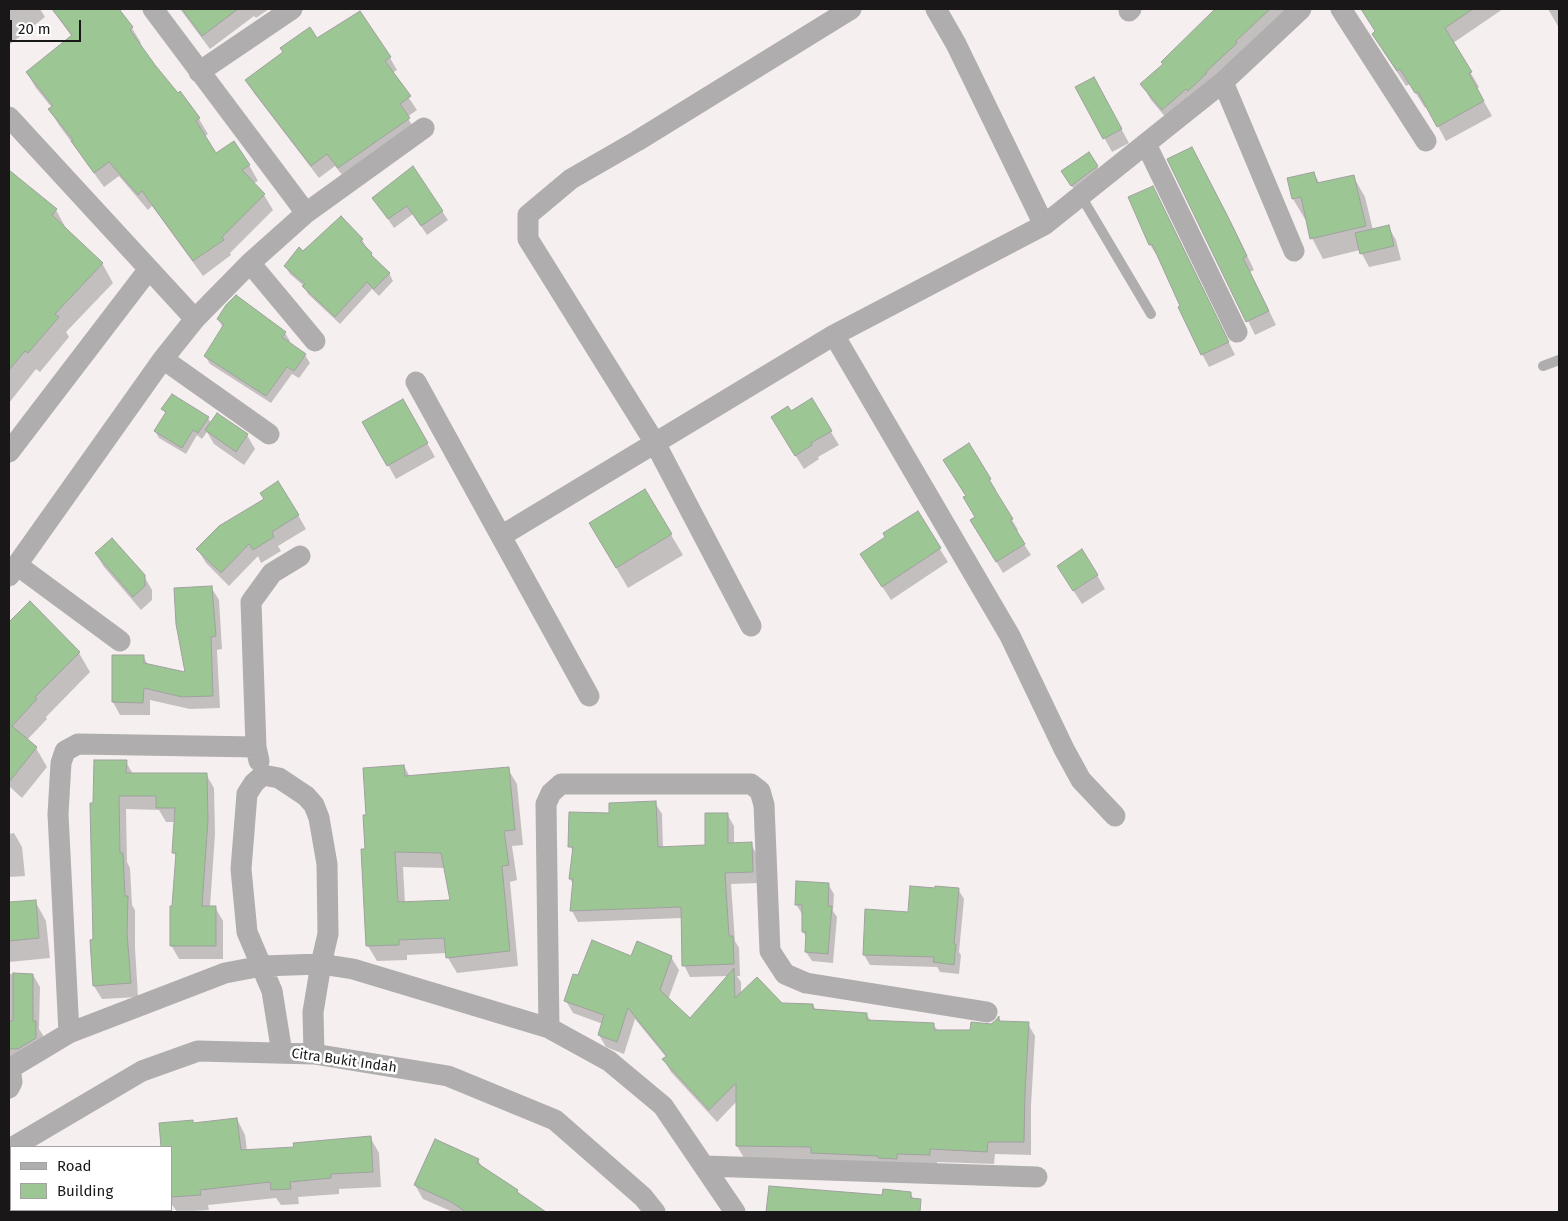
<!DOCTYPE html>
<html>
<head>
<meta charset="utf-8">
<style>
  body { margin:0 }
  #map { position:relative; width:1568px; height:1221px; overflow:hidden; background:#f6efef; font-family:"Fira Sans",sans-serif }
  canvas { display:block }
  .frame { position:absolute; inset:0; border:10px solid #191717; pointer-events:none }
  .legend { position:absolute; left:10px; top:1146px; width:162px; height:65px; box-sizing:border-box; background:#fff; border:1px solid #a3a2a2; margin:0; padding:6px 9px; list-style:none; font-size:15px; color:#191717 }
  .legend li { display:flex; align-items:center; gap:10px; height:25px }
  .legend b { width:25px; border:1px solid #a3a2a2 }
  .scale { position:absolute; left:10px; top:20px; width:71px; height:22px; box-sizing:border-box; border:2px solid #191717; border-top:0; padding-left:6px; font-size:15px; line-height:18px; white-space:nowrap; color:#191717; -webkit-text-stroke:4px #fff; paint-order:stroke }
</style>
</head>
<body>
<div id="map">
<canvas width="1568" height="1221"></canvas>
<div class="frame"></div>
<ul class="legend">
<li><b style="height:6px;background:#afadad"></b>Road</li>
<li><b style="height:14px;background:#9cc694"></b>Building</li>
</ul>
<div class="scale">20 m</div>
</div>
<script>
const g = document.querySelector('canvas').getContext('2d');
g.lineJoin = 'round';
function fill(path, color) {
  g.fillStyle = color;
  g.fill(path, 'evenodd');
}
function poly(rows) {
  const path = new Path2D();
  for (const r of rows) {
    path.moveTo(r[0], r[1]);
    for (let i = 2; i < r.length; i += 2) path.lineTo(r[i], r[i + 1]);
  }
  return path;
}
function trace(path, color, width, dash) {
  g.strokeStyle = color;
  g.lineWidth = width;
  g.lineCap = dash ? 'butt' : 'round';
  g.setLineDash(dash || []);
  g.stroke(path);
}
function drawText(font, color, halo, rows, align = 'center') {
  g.font = font + ' "Fira Sans",sans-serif';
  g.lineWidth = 5;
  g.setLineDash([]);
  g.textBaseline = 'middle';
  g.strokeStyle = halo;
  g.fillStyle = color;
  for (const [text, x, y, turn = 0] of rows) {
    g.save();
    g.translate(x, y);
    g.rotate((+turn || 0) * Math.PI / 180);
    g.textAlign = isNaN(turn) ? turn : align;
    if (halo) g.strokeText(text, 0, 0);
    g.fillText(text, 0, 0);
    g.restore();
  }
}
const shadow = poly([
  [9,9,40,9,45,17,9,45],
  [52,9,122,9,120,12,132,28,141,43,139,45,178,95,180,93,199,119,208,134,204,137,216,154,249,165,258,181,254,183,264,195,273,210,230,253,231,255,203,276,152,206,148,210,119,176,104,187,59,125,50,110,52,108,36,88,27,73,72,37],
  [180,9,269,9,256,18,254,16,210,49],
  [1215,9,1295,9,1173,126,1151,100,1142,84,1164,65],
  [1362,9,1503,9,1453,43,1479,87,1477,89,1492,116,1446,141,1427,106,1425,108,1410,84,1406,86,1382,49,1373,34,1376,32],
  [1548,9,1559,9,1559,28],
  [317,40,390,58,397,70,392,73,417,110,407,117,416,131,346,180,335,166,319,178,254,93,247,81],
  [1077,88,1101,92,1129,143,1112,152],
  [1169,160,1199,162,1234,228,1254,270,1250,272,1276,325,1255,335],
  [1097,166,1101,173,1076,192,1066,178],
  [9,172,56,210,67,230,102,263,113,283,66,332,69,337,40,372,36,369,9,403],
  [1314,173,1320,184,1353,176,1365,197,1373,230,1388,226,1396,240,1401,260,1369,267,1360,250,1323,259,1312,238,1307,219,1305,219,1293,199],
  [374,198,442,211,448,220,427,235,413,214,394,228],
  [1130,198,1160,201,1235,355,1209,367,1202,354,1159,257,1158,257,1150,245],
  [362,239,366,247,365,248,389,273,393,281,379,296,372,289,340,324,308,294,304,286,290,274,285,266,303,253],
  [236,296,285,333,290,341,288,343,305,355,310,363,299,378,292,374,271,403,210,364,205,356,223,328,218,319],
  [172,396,208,418,211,423,247,435,255,449,244,465,214,444,207,432,202,439,197,435,186,454,159,438,155,431,166,414,163,409],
  [403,401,435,457,396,479,364,423],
  [790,412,831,432,839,445,818,457,819,459,804,469,780,431],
  [969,445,996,490,995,491,1018,530,1016,532,1031,555,1003,573,972,520,976,518,967,496],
  [645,491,683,555,628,588,602,544],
  [917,513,948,562,891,600,870,568,887,537],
  [298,515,306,529,278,546,281,551,261,563,258,556,229,586,206,563,198,550],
  [96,554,144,576,152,590,152,600,141,610,104,567],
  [1097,575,1105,589,1082,604,1066,579],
  [211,587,219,600,222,649,217,650,220,708,190,709,150,700,150,715,120,715,113,702,113,656,143,656,148,665,186,674],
  [30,603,79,653,90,672,46,717,47,719,27,740,36,748,47,767,22,798,9,786,9,624],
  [126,762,133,774,206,774,214,788,215,834,210,907,215,907,223,921,223,959,179,959,171,945,177,859,174,853,176,822,166,822,159,810,126,809,127,862,130,868,132,905,135,910,135,948,138,997,102,999,94,986,95,804],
  [404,766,410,777,508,769,517,784,523,845,512,846,517,880,510,882,518,966,457,973,448,958,447,953,407,955,407,960,377,961,368,946,368,816],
  [403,867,445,868,451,901,405,903],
  [655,803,662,814,663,848,706,847,727,814,734,826,734,844,751,844,757,855,759,883,731,884,735,941,739,948,740,976,737,976,741,982,741,994,781,1004,813,1005,816,1010,866,1014,871,1021,933,1024,938,1031,972,1031,991,1025,999,1018,1001,1022,1028,1024,1035,1036,1031,1106,1031,1155,995,1154,994,1164,937,1162,937,1167,819,1165,816,1159,744,1158,737,1146,737,1101,717,1122,671,1072,664,1060,666,1057,635,1019,624,1054,606,1047,599,1035,603,1024,573,1013,566,1001,579,977,671,957,679,970,668,1000,690,1020,729,976,690,977,684,965,682,918,578,922,572,911,574,885,570,879,574,853,570,846,610,815],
  [14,833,22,847,25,876,9,877,9,834],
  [828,884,834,894,833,911,837,917,833,963,812,961,806,952,807,938,803,932,803,914,802,914,796,904],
  [936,889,958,889,964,899,959,952,961,955,959,974,940,972,937,967,870,965,864,955],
  [35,901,46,921,50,958,9,962,9,903],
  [9,974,33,975,40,987,39,1029,43,1035,42,1051,9,1060],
  [237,1119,245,1135,247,1151,295,1148,370,1137,379,1153,381,1187,339,1189,339,1194,298,1197,299,1204,281,1205,276,1198,208,1205,209,1210,177,1212,171,1203,171,1147,163,1147,160,1125,194,1124],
  [478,1160,483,1168,517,1191,519,1194,544,1212,453,1212,423,1199,415,1185],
  [770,1187,884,1196,910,1193,918,1206,918,1212,768,1212],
  [11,1197,11,1210,52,1210,53,1212,9,1212,9,1198]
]);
const building = poly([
  [52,9,119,9,133,27,130,30,155,65,178,93,180,91,200,118,196,121,216,153,234,141,250,165,242,170,265,194,222,237,224,240,193,261,142,191,138,195,109,162,94,173,71,141,73,140,48,109,53,106,26,72,72,35,52,9],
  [182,9,238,9,202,36,182,9],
  [1215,9,1270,9,1236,41,1237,43,1206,72,1207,73,1188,91,1186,89,1162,110,1140,84,1163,64,1161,62,1215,9],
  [1361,9,1473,9,1445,28,1472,72,1469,73,1484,101,1437,127,1418,92,1415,93,1400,69,1397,71,1372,34,1375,31,1361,9],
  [360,11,391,57,385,61,411,96,400,104,410,118,338,168,327,154,311,166,245,80,283,52,280,48,310,27,317,38,360,11],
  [1094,77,1122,129,1103,139,1075,87,1094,77],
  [1192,147,1226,213,1247,256,1243,258,1269,311,1246,322,1167,159,1192,147],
  [1089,152,1098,166,1071,186,1061,171,1089,152],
  [413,166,443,211,421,226,407,206,388,219,372,198,413,166],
  [9,170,57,209,52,215,103,263,55,314,59,317,28,353,25,351,9,370,9,170],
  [1314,172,1317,183,1354,175,1366,226,1310,239,1301,197,1292,199,1287,178,1314,172],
  [1153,186,1229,342,1201,355,1178,307,1180,306,1152,244,1149,245,1128,197,1153,186],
  [341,216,363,239,360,241,372,253,371,255,390,273,374,289,367,282,335,317,302,286,305,284,284,266,299,247,303,251,341,216],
  [1389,225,1394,246,1360,254,1355,233,1389,225],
  [236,295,286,332,282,337,306,354,294,371,287,367,266,396,204,356,224,324,217,319,226,305,236,295],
  [172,394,209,417,198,433,193,430,182,448,154,431,166,412,161,409,172,394],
  [812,398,832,431,811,443,812,445,795,456,771,417,788,406,791,411,812,398],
  [403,399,428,443,387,466,362,422,403,399],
  [217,413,248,434,236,452,205,430,217,413],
  [969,443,991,479,989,480,1013,519,1010,520,1025,544,996,562,970,520,975,517,963,497,966,496,943,460,969,443],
  [278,481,299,515,272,532,274,537,253,550,249,544,221,573,196,549,219,526,264,499,260,493,278,481],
  [645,489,672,534,616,568,589,523,645,489],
  [918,511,941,548,882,587,860,554,885,537,883,533,918,511],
  [112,538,145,575,145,586,133,597,95,553,112,538],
  [1082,549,1098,575,1073,591,1057,566,1082,549],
  [212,586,216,636,211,637,213,696,182,697,144,688,143,703,112,702,112,655,144,655,144,663,185,672,176,624,174,588,212,586],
  [30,601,80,652,35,697,37,699,12,726,37,747,9,782,9,622,30,601],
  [94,760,127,760,126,773,207,773,208,820,202,906,216,906,216,946,170,946,170,906,172,906,176,853,172,853,175,808,156,808,156,796,119,796,120,853,123,853,125,896,128,896,127,933,131,983,93,986,90,940,93,939,90,803,93,803,94,760],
  [404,765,405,776,509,767,515,830,504,831,509,865,502,866,510,951,446,958,444,938,399,940,399,945,366,946,361,849,365,849,363,815,366,815,363,768,404,765],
  [395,852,441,853,450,900,398,902,395,852],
  [656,801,658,847,705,845,705,813,728,813,728,843,752,842,753,872,725,873,729,936,733,936,734,964,682,966,681,907,570,911,573,879,569,879,573,847,568,847,569,812,609,813,609,803,656,801],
  [796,881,829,883,828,906,832,906,828,954,805,952,806,932,802,932,802,905,795,905,796,881],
  [910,886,935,888,935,886,959,888,954,944,956,944,954,965,933,962,934,957,863,955,865,909,908,912,910,886],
  [36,900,39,938,9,941,9,902,36,900],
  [592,940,631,956,637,941,672,956,660,990,690,1018,734,968,735,998,757,977,782,1003,813,1004,813,1009,867,1013,867,1020,934,1023,934,1030,970,1030,971,1022,991,1024,996,1020,999,1016,999,1021,1029,1022,1025,1092,1024,1142,988,1142,987,1152,930,1149,930,1155,897,1154,897,1159,878,1158,878,1156,811,1153,811,1147,736,1146,736,1083,709,1110,662,1059,667,1056,628,1008,617,1042,598,1035,604,1015,564,1001,573,974,578,975,592,940],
  [13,973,33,974,33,1021,36,1021,36,1038,18,1049,9,1049,9,1021,13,1021,13,973],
  [237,1118,241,1150,294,1147,293,1143,371,1136,373,1172,331,1174,331,1178,290,1182,291,1189,271,1190,270,1182,200,1190,201,1195,171,1197,171,1147,161,1147,159,1123,193,1120,193,1123,237,1118],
  [435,1139,479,1159,477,1163,518,1190,517,1192,546,1212,466,1212,451,1202,414,1185,435,1139],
  [769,1186,882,1195,883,1189,911,1192,911,1198,921,1199,920,1212,766,1212,769,1186]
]);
const lane = poly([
  [1081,196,1151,314],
  [1543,366,1559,360]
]);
const street = poly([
  [153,9,306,213],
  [936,9,956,44,1044,225],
  [1341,9,1426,141],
  [1129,11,1131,9],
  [199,72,292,9],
  [1223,82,1294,251],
  [9,117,195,319],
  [1146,144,1237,332],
  [250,263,315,341],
  [834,335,1010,636,1064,749,1081,780,1115,816],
  [163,359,269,434],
  [416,382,589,696],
  [9,452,149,269],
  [501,536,834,335,1044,225,1223,82,1301,9],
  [17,565,120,641],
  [9,576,163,359,195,319,250,263,306,213,424,128],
  [751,626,655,443,528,239,528,215,571,179,637,141,851,9],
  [259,761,256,747,251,602,272,573,300,556],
  [549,1028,546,804,551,793,561,784,751,784,760,791,764,805,770,951,785,974,806,983,987,1012],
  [69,1033,58,814,61,763,65,751,78,744,256,747],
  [282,1053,272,991,247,932,241,869,247,794,254,783,263,775,279,778,306,796,314,805,319,818,327,864,328,934,321,964,313,1012,314,1054],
  [9,1069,69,1033,225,973,262,966,321,964,353,969,549,1028,609,1061,663,1106,735,1212],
  [9,1069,11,1075,12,1082,9,1088],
  [13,1147,142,1071,198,1051,314,1054,448,1076,555,1120,643,1197,655,1212],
  [705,1166,1037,1177]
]);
const streetNames = [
  ["Citra Bukit Indah",344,1061,8]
];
fill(shadow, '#0003');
fill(building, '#9cc694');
trace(building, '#9ea19d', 1);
trace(lane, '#afadad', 10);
trace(street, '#afadad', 21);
drawText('14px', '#191717', '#fff', streetNames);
</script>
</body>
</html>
